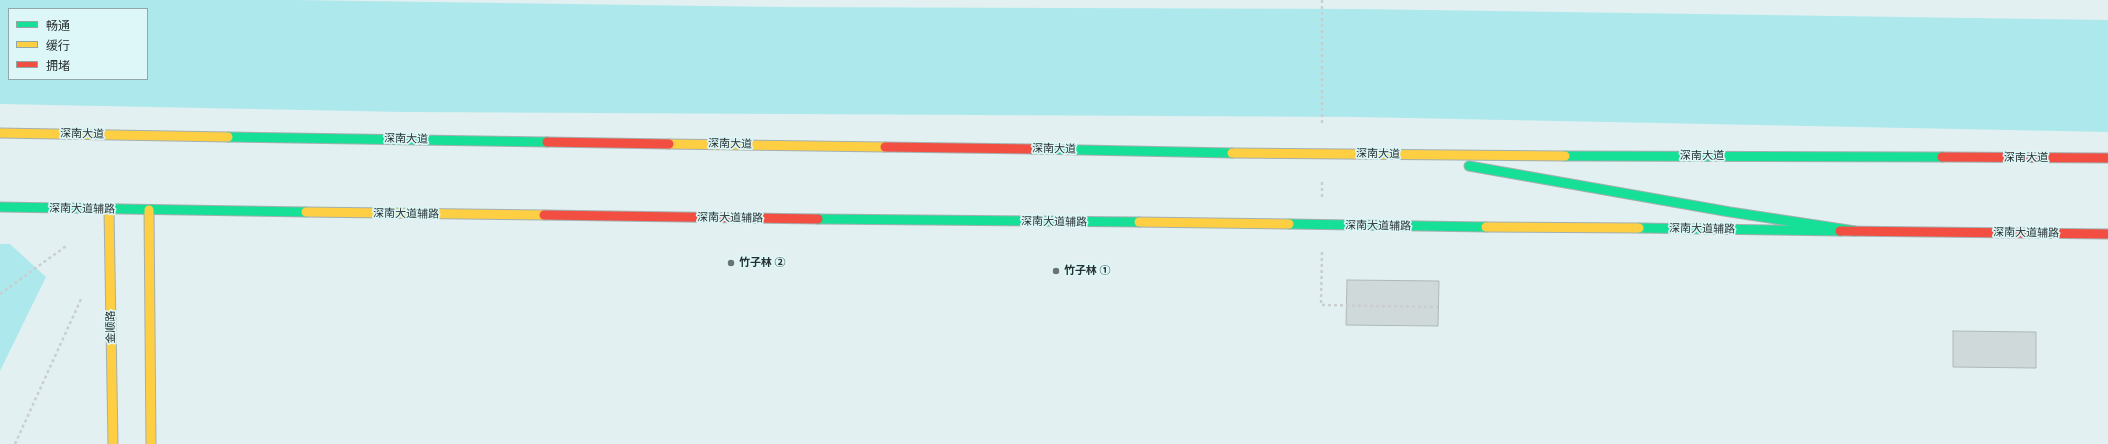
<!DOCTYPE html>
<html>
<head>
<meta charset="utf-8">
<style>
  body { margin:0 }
  #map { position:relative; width:2108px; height:444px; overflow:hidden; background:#e3f0f1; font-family:Cabin,"Noto Sans SC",sans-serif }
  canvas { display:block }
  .legend { position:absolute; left:8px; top:8px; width:140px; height:72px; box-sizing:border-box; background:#ddf6f7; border:1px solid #94a7a8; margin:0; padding:5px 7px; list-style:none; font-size:12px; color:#273031 }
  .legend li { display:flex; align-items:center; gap:8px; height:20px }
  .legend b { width:20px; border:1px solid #94a7a8 }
</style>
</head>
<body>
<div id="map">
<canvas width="2108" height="444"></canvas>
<ul class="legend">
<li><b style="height:5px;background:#16e098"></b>畅通</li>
<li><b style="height:5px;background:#ffcf43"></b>缓行</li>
<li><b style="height:5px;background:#f24e42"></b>拥堵</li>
</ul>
</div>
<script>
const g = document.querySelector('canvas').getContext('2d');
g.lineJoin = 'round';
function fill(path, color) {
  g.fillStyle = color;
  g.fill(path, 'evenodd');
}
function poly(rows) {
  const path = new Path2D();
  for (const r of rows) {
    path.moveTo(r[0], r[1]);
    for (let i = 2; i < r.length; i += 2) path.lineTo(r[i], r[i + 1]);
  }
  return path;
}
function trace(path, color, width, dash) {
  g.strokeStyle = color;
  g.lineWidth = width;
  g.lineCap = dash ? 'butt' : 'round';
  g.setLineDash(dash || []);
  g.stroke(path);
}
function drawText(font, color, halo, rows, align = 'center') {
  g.font = font + ' Cabin,"Noto Sans SC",sans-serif';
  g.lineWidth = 3.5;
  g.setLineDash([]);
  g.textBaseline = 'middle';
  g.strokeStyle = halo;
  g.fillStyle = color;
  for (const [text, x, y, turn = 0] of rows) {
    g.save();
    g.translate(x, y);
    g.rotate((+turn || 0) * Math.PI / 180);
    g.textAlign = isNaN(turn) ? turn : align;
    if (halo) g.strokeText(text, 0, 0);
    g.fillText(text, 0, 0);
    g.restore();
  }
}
const green = poly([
  [0,0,295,0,777,7,1358,9,2108,20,2108,132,1356,117,404,112,0,104],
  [9,9,147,9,147,79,9,79],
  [0,244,10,244,46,277,0,371]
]);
const building = poly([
  [1347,280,1439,281,1438,326,1346,325,1347,280],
  [1953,331,2036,332,2036,368,1953,367,1953,331]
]);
const path = poly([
  [1322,0,1322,125],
  [1322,197,1322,180],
  [1322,252,1321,305,1438,307],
  [0,294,66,246],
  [15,444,82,297]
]);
const fast = poly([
  [228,137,547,142],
  [1032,149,1232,153],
  [1565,156,1942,157],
  [1469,166,1730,212,1855,231],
  [0,207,306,212],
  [818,219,1139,222],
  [1289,224,1486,227],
  [1639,228,1840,231]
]);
const slow = poly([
  [0,133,228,137],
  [669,144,885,147],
  [1232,153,1565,156],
  [109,210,113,444],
  [149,210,151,444],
  [306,212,544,215],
  [1139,222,1289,224],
  [1486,227,1639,228]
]);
const jam = poly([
  [547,142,669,144],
  [885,147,1032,149],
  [1942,157,2108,158],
  [544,215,818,219],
  [1840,231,2108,234]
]);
const markers = [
  [731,263,4,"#697374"],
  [1056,271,4,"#697374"]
];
const streetNames = [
  ["深南大道",82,134,1],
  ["深南大道",406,139,1],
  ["深南大道",730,144,1],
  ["深南大道",1054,149,1],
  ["深南大道",1378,154,1],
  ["深南大道",1702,156],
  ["深南大道",2026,158],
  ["深南大道辅路",82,209,1],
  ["深南大道辅路",406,214,1],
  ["深南大道辅路",730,218,1],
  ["深南大道辅路",1054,222,1],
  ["深南大道辅路",1378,226,1],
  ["深南大道辅路",1702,229,1],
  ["深南大道辅路",2026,233,1],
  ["金顺路",111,327,-91]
];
const poiNames = [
  ["竹子林 ②",739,263],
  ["竹子林 ①",1064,271]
];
fill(green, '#ade9ec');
fill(building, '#cfd9d9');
trace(building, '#aeb8b9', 1);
trace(fast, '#a4afaf', 11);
trace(slow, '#a4afaf', 11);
trace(jam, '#a4afaf', 11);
trace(path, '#cacece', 2.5, [3, 3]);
trace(fast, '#16e098', 9);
trace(slow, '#ffcf43', 9);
trace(jam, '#f24e42', 9);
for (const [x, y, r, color] of markers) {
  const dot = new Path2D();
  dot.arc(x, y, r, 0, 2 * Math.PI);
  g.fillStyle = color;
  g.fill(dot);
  trace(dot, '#ddf6f7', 1.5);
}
drawText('11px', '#273031', '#ddf6f7', streetNames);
drawText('bold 11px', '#273031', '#ddf6f7', poiNames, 'left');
</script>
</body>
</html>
